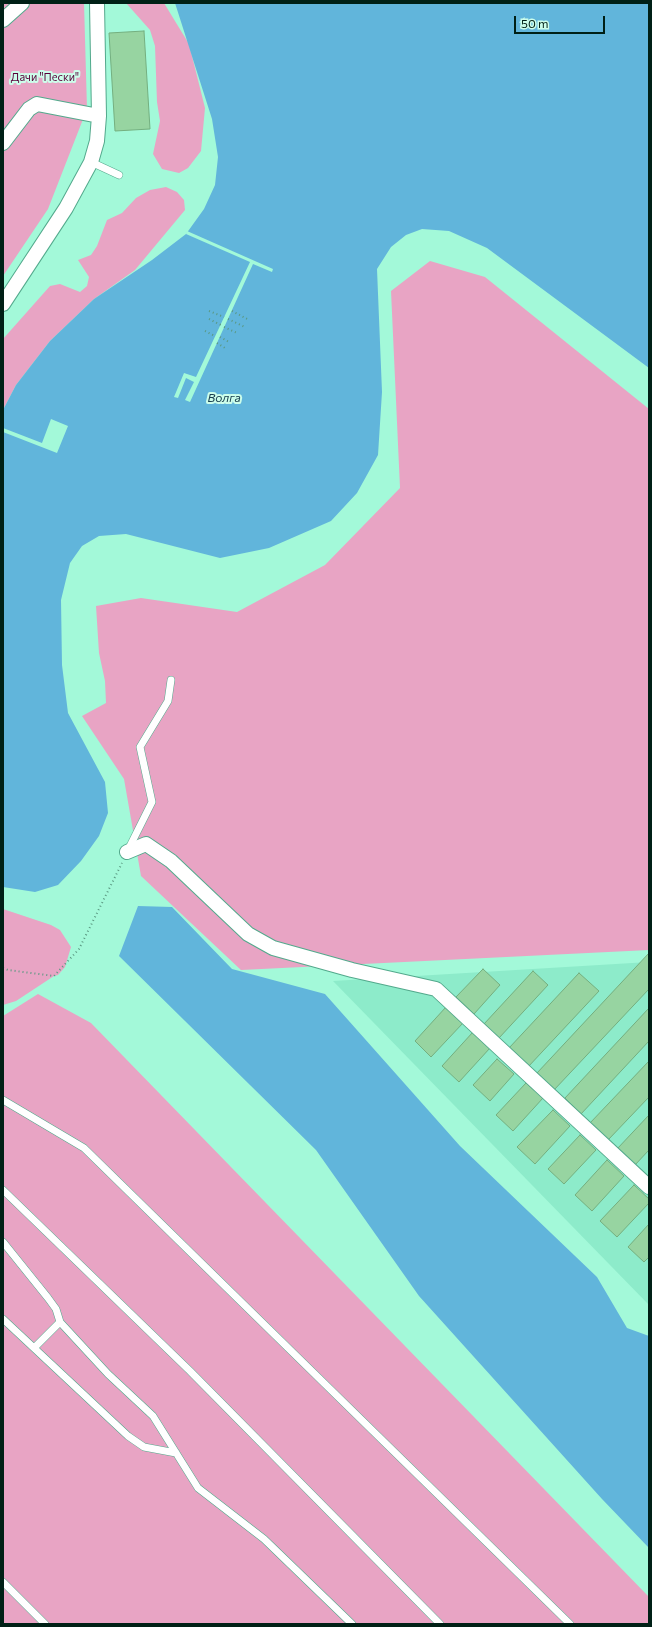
<!DOCTYPE html>
<html>
<head>
<meta charset="utf-8">
<style>
  body { margin:0 }
  #map { position:relative; width:652px; height:1627px; overflow:hidden; background:#a3f9d9; font-family:Commissioner,sans-serif }
  canvas { display:block }
  .frame { position:absolute; inset:0; border:4px solid #002016; pointer-events:none }
  .scale { position:absolute; left:514px; top:16px; width:91px; height:18px; box-sizing:border-box; border:2px solid #002016; border-top:0; padding-left:5px; font-size:12px; line-height:14px; white-space:nowrap; color:#002016; -webkit-text-stroke:3px #cdfeeb; paint-order:stroke }
</style>
</head>
<body>
<div id="map">
<canvas width="652" height="1627"></canvas>
<div class="frame"></div>
<div class="scale">50 m</div>
</div>
<script>
const g = document.querySelector('canvas').getContext('2d');
g.lineJoin = 'round';
function fill(path, color) {
  g.fillStyle = color;
  g.fill(path, 'evenodd');
}
function poly(rows) {
  const path = new Path2D();
  for (const r of rows) {
    path.moveTo(r[0], r[1]);
    for (let i = 2; i < r.length; i += 2) path.lineTo(r[i], r[i + 1]);
  }
  return path;
}
function trace(path, color, width, dash) {
  g.strokeStyle = color;
  g.lineWidth = width;
  g.lineCap = dash ? 'butt' : 'round';
  g.setLineDash(dash || []);
  g.stroke(path);
}
function drawText(font, color, halo, rows, align = 'center') {
  g.font = font + ' Commissioner,sans-serif';
  g.lineWidth = 4;
  g.setLineDash([]);
  g.textBaseline = 'middle';
  g.strokeStyle = halo;
  g.fillStyle = color;
  for (const [text, x, y, turn = 0] of rows) {
    g.save();
    g.translate(x, y);
    g.rotate((+turn || 0) * Math.PI / 180);
    g.textAlign = isNaN(turn) ? turn : align;
    if (halo) g.strokeText(text, 0, 0);
    g.fillText(text, 0, 0);
    g.restore();
  }
}
const built = poly([
  [649,962,649,1305,333,981]
]);
const green = poly([
  [3,3,84,3,87,109,48,209,3,276],
  [126,3,164,3,189,44,205,108,201,151,188,168,179,173,162,169,153,154,160,121,157,102,155,46,150,30],
  [166,187,177,192,184,200,185,210,135,270,94,299,50,341,16,385,3,410,3,339,50,286,60,284,80,292,87,286,89,277,78,260,91,255,97,246,107,220,122,213,136,198,150,190],
  [430,261,485,277,649,409,649,950,241,970,141,876,124,779,82,716,106,703,105,681,99,653,96,606,141,598,237,612,325,565,400,488,391,291],
  [3,909,51,925,60,930,71,947,65,967,58,975,54,976,16,1001,3,1005],
  [38,994,91,1023,649,1597,649,1624,3,1624,3,1016]
]);
const water = poly([
  [175,3,649,3,649,368,487,248,449,231,422,229,406,235,391,247,377,269,382,392,378,455,357,493,331,521,269,548,220,558,126,534,99,536,82,546,70,563,61,600,62,665,68,713,105,782,108,813,99,836,81,861,58,885,35,892,3,887,3,410,16,385,50,341,94,299,152,260,186,234,204,209,215,185,218,157,212,119],
  [138,906,172,907,232,969,325,994,460,1146,597,1277,627,1328,649,1336,649,1548,602,1499,419,1296,316,1150,119,956]
]);
const pier = poly([
  [187,231,273,269,272,272,253,264,190,402,185,400,194,382,186,378,178,398,174,397,184,373,196,377,250,262,186,234],
  [51,419,68,426,57,453,3,432,3,428,42,443]
]);
const building = poly([
  [144,31,150,129,115,131,109,33,144,31],
  [649,953,649,989,554,1090,537,1073,649,953],
  [483,969,500,985,474,1014,456,997,483,969],
  [533,971,548,985,499,1038,484,1024,533,971],
  [579,973,599,991,528,1067,509,1048,579,973],
  [446,1007,463,1023,431,1057,415,1041,446,1007],
  [649,1008,649,1041,581,1114,565,1098,649,1008],
  [473,1032,490,1048,459,1082,442,1066,473,1032],
  [497,1059,514,1074,490,1101,473,1085,497,1059],
  [649,1061,649,1097,608,1140,590,1123,649,1061],
  [526,1083,543,1098,513,1131,496,1115,526,1083],
  [553,1110,570,1126,535,1164,517,1147,553,1110],
  [649,1115,649,1150,635,1165,617,1149,649,1115],
  [580,1135,596,1150,564,1184,548,1169,580,1135],
  [607,1160,624,1176,592,1211,575,1195,607,1160],
  [634,1185,649,1199,649,1203,617,1237,600,1221,634,1185],
  [649,1224,649,1257,644,1262,628,1247,649,1224]
]);
const path = poly([
  [209,311,224,317],
  [232,311,249,320],
  [209,319,221,325],
  [228,319,245,327],
  [224,327,237,333],
  [205,331,215,336],
  [220,337,229,342],
  [217,343,225,348],
  [3,968,8,970,54,976,79,949,122,863]
]);
const lane = poly([
  [91,162,119,175],
  [128,850,152,802,140,747,168,701,171,680],
  [3,1100,84,1148,570,1624],
  [3,1190,190,1371,440,1624],
  [3,1242,48,1298,56,1309,60,1322,108,1374,153,1416,198,1488,264,1539,352,1624],
  [3,1319,128,1436,144,1447,176,1453],
  [34,1348,60,1322],
  [3,1582,45,1624]
]);
const street = poly([
  [3,20,22,3],
  [3,143,29,109,37,104,99,116],
  [3,304,66,208,91,162,97,141,99,116,97,3],
  [127,852,146,844,171,861,248,934,273,948,352,970,436,989,649,1187]
]);
const parkNames = [
  ["Дачи \"Пески\"",45,77]
];
const waterNames = [
  ["Волга",224,398]
];
fill(built, '#8debca');
fill(green, '#e8a4c4');
fill(water, '#61b5db');
fill(pier, '#a3f9d9');
fill(building, '#97d4a1');
trace(building, '#74af7f', 1);
trace(lane, '#53a98c', 8);
trace(street, '#53a98c', 16);
trace(path, '#5a9881', 2, [1, 3]);
trace(lane, '#fff', 7);
trace(street, '#fff', 14);
drawText('11px', '#590039', '#cdfeeb', parkNames);
drawText('italic 12px', '#1a4050', '#cdfeeb', waterNames);
</script>
</body>
</html>
